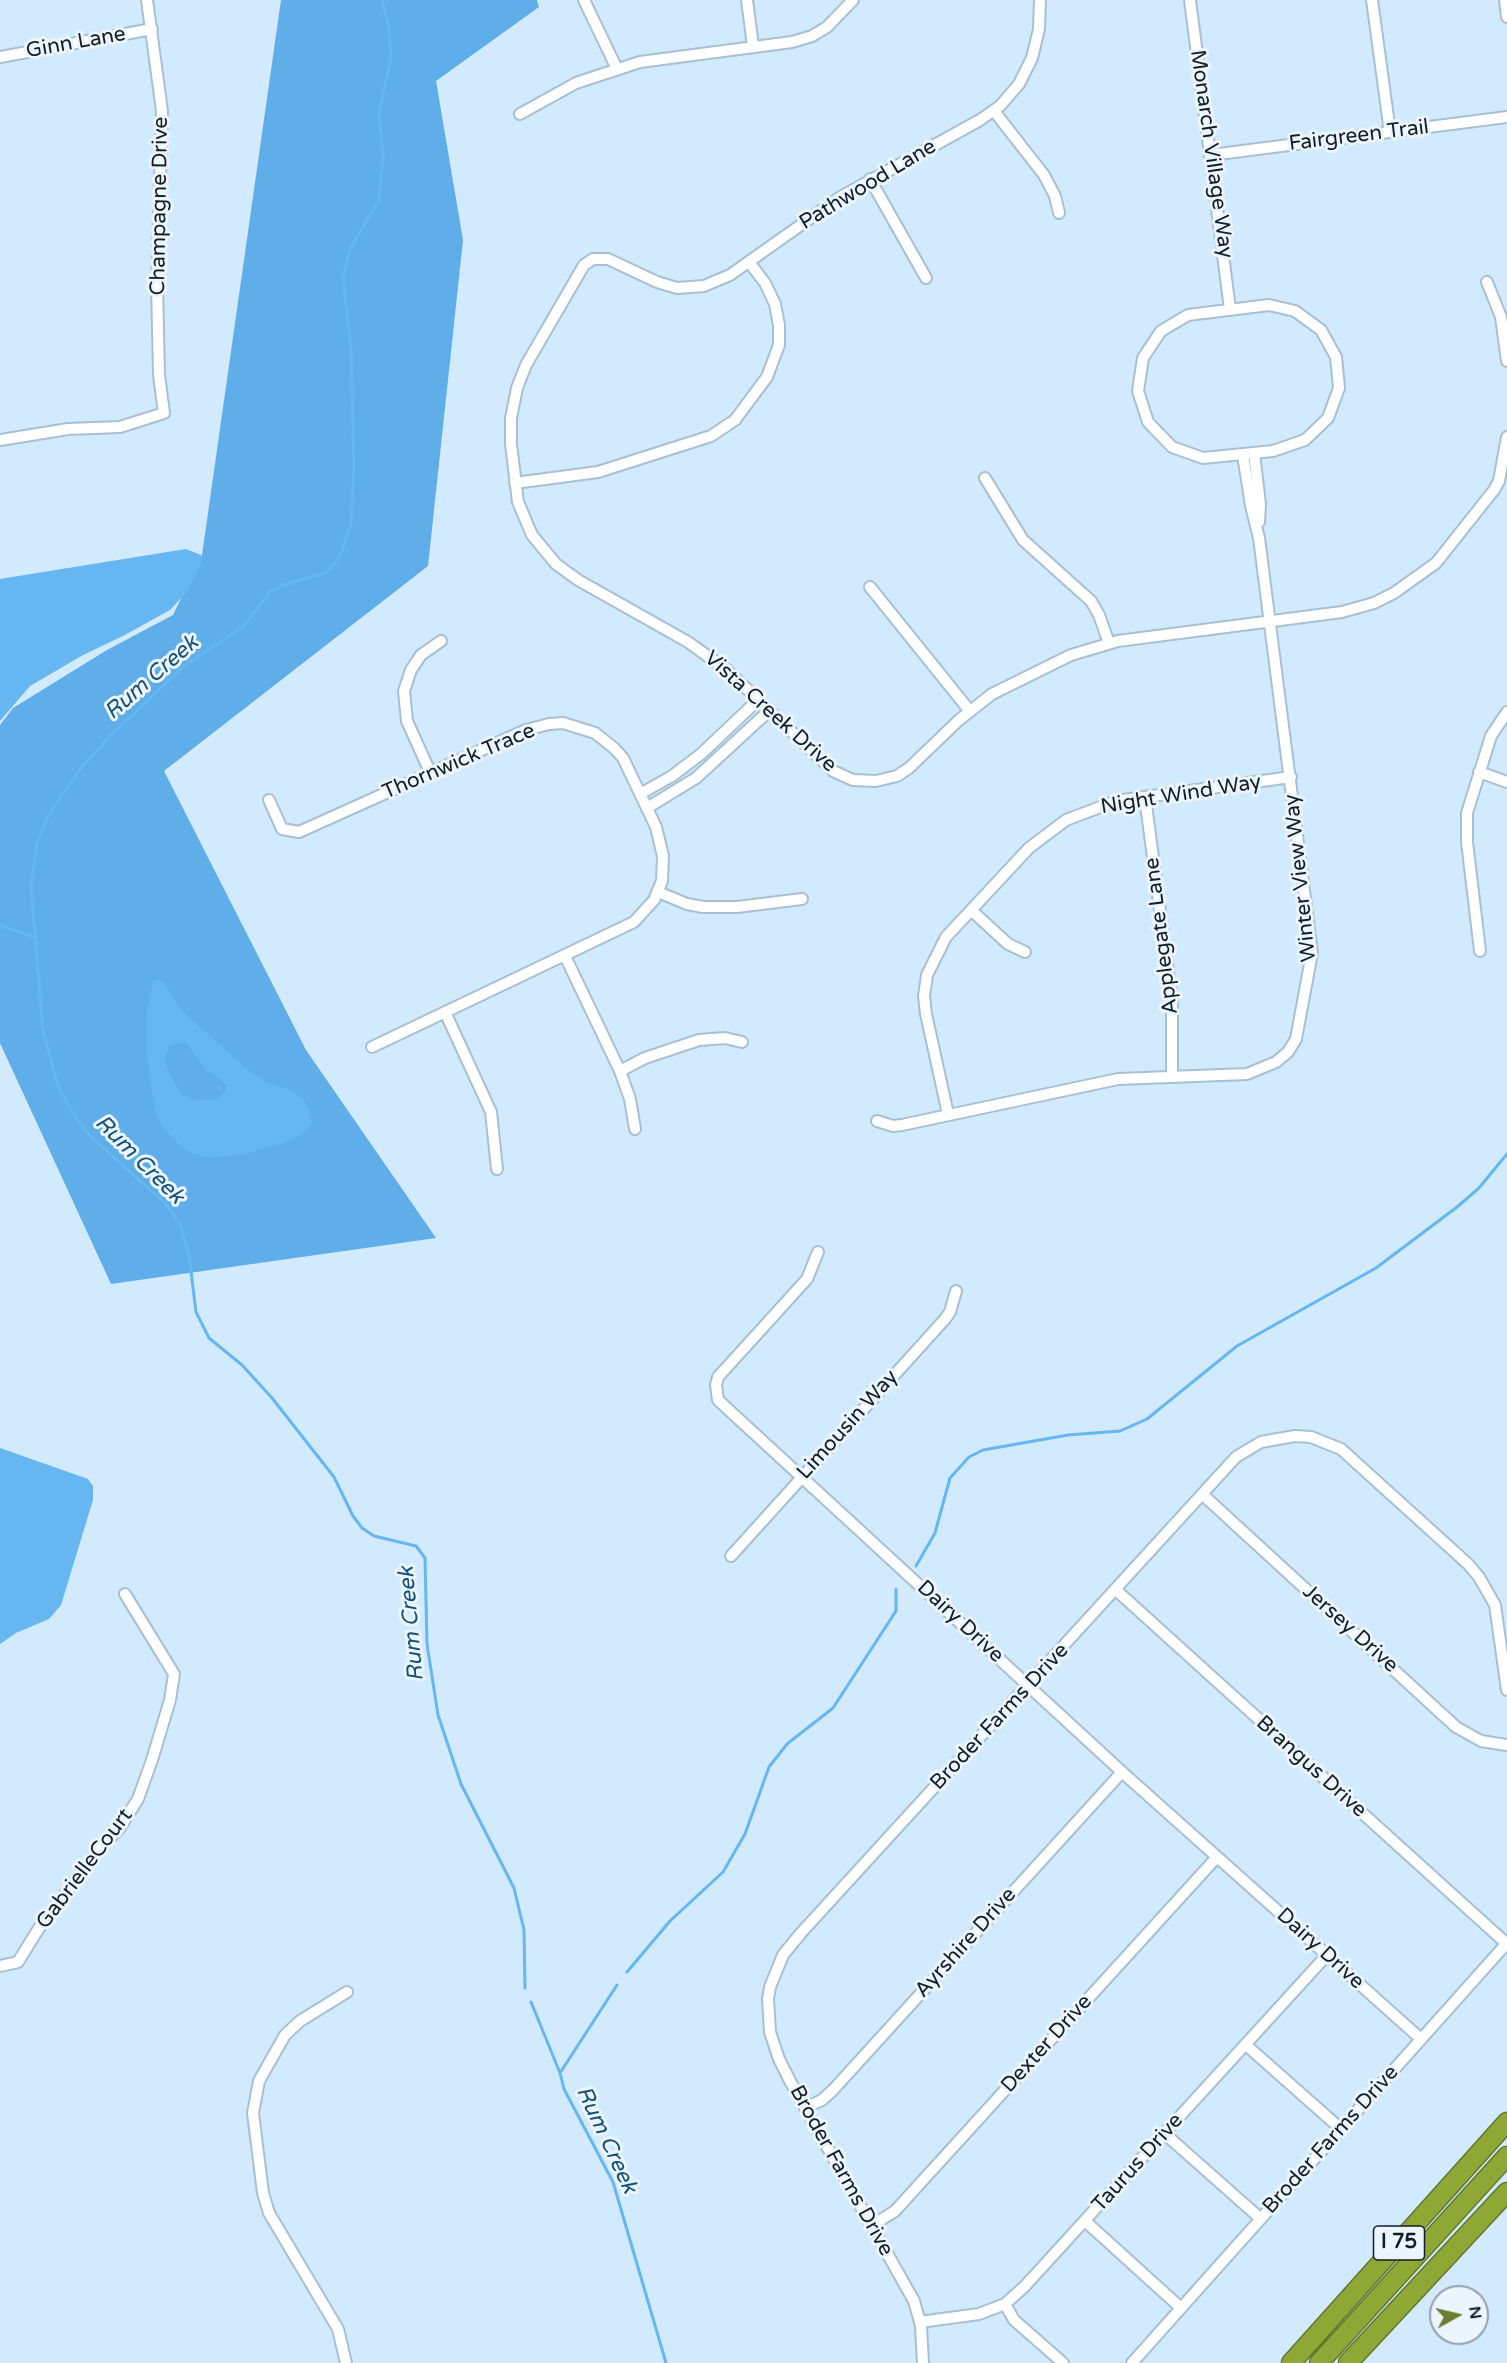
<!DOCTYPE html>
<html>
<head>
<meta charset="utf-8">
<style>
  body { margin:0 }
  #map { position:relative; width:1507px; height:2363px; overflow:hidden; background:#d1eafe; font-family:"Varela Round",sans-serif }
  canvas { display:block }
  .north { position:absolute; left:1429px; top:2285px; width:60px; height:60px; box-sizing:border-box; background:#ebf5fd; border:2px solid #959fa6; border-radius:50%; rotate:82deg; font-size:16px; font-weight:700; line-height:24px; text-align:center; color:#141d24 }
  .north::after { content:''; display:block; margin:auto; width:21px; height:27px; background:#6c7d2d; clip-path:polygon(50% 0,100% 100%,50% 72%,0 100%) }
</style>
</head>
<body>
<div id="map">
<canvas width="1507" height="2363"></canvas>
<div class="north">N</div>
</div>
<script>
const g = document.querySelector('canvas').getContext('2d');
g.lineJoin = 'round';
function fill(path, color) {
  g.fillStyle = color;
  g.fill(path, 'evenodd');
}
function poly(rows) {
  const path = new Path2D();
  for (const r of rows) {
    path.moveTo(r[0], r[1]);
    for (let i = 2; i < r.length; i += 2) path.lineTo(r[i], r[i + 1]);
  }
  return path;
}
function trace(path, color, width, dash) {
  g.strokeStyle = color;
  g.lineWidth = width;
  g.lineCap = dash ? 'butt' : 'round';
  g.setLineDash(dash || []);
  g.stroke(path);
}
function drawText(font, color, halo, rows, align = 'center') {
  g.font = font + ' "Varela Round",sans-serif';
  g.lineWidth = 6;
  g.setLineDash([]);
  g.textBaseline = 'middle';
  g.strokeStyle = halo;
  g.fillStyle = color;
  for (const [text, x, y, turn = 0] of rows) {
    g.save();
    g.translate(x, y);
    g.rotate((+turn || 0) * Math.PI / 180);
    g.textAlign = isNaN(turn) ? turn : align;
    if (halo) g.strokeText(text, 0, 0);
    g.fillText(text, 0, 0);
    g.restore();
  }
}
const forest = poly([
  [281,0,537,0,539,7,436,81,463,240,428,566,164,771,306,1050,436,1238,111,1284,0,1043,0,725,13,708,107,650,173,615,202,555]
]);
const water = poly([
  [186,549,201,555,202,563,188,591,170,610,123,636,83,655,30,686,0,721,0,579],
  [162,980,183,1012,247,1069,268,1083,292,1091,304,1100,310,1112,312,1123,306,1131,284,1143,245,1154,209,1158,192,1153,177,1143,163,1127,155,1112,147,1056,147,1013,152,986,154,981],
  [176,1043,187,1043,204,1068,227,1085,225,1092,216,1100,205,1100,191,1099,181,1093,167,1070,165,1055,169,1047],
  [0,1448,88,1479,93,1486,93,1500,61,1605,49,1619,16,1633,0,1644]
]);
const stream = poly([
  [382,0,389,28,391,57,379,113,383,156,379,200,350,249,343,277,351,349,354,465,351,523,342,551,335,563,325,573,283,585,270,592,244,626,184,666,110,736,81,768,48,816,37,843,31,886,43,1031,58,1086,72,1112,89,1135,165,1203,173,1214,181,1227,189,1255,196,1312,209,1338,242,1365,272,1398,334,1477,353,1516,362,1528,374,1536,416,1546,425,1558,427,1644,438,1715,461,1784,514,1888,524,1930,525,1988],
  [0,925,36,938],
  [916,1566,935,1533,950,1478,969,1457,983,1450,1068,1435,1120,1431,1147,1419,1237,1346,1376,1268,1457,1207,1479,1188,1507,1154],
  [627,1972,670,1921,723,1872,745,1834,769,1767,787,1744,833,1708,896,1611,896,1589],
  [531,2002,560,2073,564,2089,613,2182,666,2363],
  [560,2073,617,1985]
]);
const street = poly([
  [584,0,617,69],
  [747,0,753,46],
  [1040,0,1039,29,1032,58,1019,84,1000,106,980,120,839,198,730,275,704,286,677,288,657,282,608,259,593,259,584,265,526,365,517,388,511,418,511,444,518,502,532,535,556,564,578,580,688,642,727,670,833,771,853,780,876,781,897,776,909,768,959,720,992,694,1071,655,1118,641,1342,612,1374,603,1394,593,1436,563,1494,490,1499,481,1507,437],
  [1190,0,1230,309],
  [1372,0,1390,132],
  [1505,0,1507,17],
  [0,57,152,29],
  [994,111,1044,175,1055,196,1059,213],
  [520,114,576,83,640,62,792,42,812,36,827,27,853,0],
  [1211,155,1507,117],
  [870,179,926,278],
  [1487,282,1501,317,1507,361],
  [1269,305,1295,311,1321,330,1336,357,1339,388,1328,418,1305,440,1273,451,1203,458,1172,447,1148,422,1138,391,1143,358,1161,331,1188,315,1269,305],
  [0,440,68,429,120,427,164,413,159,375,157,284,162,111,147,0],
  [1254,453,1260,504,1259,522],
  [985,478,1023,540,1091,601,1099,615,1109,643],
  [515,483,598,472,711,436,735,420,767,377,779,345,779,325,775,304,765,283,749,262],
  [870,587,969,710],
  [430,772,407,721,404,691,411,670,421,655,441,641],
  [1479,772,1507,782],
  [640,794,672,776,701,754,759,699],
  [1145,797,1172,1001,1172,1076],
  [269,800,282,829,299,832,526,730,549,724,563,723,595,733,614,748,623,758,656,827,663,856,662,881,654,900,634,922,372,1047],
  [647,808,696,778,770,710],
  [658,892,687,904,703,907,737,907,802,899],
  [971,910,1008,944,1025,952],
  [1480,951,1467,842,1467,813,1491,736,1507,712],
  [565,956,620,1071,630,1099,635,1129],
  [445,1012,491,1112,497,1169],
  [620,1071,645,1058,699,1040,725,1038,742,1042],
  [948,1114,926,1014,924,996,927,975,946,937,1029,848,1066,820,1116,801,1291,777],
  [877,1121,893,1126,902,1125,1118,1079,1247,1074,1276,1062,1288,1052,1296,1039,1312,953,1259,538,1251,506,1243,455],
  [818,1252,807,1279,718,1377,716,1385,718,1400,1122,1772,1421,2039],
  [1202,1494,1456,1727,1481,1741,1507,1745],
  [731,1556,945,1319,950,1312,956,1291],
  [1116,1590,1507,1944],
  [0,1966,18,1962,39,1928,99,1849,119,1829,138,1799,152,1760,170,1700,174,1674,125,1594],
  [1246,2045,1341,2129],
  [805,2108,822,2100,833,2090,1122,1772],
  [1165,2134,1261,2219],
  [1085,2221,1181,2308],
  [871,2226,895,2211,1217,1857],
  [1005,2304,1014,2320,1063,2363],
  [920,2322,979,2314,1005,2304,1025,2286,1327,1955],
  [346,2363,338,2329,269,2213,263,2193,253,2113,259,2081,285,2035,300,2021,347,1992],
  [923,2363,921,2326,914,2301,790,2081,779,2059,770,2032,768,1999,770,1987,783,1955,801,1933,1236,1457,1261,1442,1295,1436,1311,1437,1341,1449,1468,1564,1479,1577,1495,1605,1507,1690],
  [1132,2363,1507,1943]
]);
const highway = poly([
  [1291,2363,1507,2122],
  [1319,2363,1507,2156],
  [1348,2363,1507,2192]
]);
const shields = [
  [1399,2243,51]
];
const shieldNames = [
  ["I 75",1399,2243]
];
const streetNames = [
  ["Ginn Lane",76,43,-10],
  ["Fairgreen Trail",1359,136,-7],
  ["Monarch Village Way",1211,154,82],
  ["Pathwood Lane",868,185,-31],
  ["Champagne Drive",160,206,-89],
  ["Vista Creek Drive",770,712,42],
  ["Thornwick Trace",459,762,-23],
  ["Night Wind Way",1181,795,-9],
  ["Winter View Way",1301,878,-96],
  ["Applegate Lane",1162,936,-97],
  ["Limousin Way",848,1425,-48],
  ["Dairy Drive",960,1622,43],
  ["Jersey Drive",1350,1629,42],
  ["Broder Farms Drive",1000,1717,-47],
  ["Brangus Drive",1311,1767,42],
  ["GabrielleCourt",85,1869,-53],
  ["Ayrshire Drive",966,1943,-48],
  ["Dairy Drive",1320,1949,42],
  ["Dexter Drive",1047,2044,-48],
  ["Broder Farms Drive",1331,2140,-48],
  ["Taurus Drive",1138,2163,-48],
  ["Broder Farms Drive",841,2171,61]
];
const waterNames = [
  ["Rum Creek",152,678,-41],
  ["Rum Creek",139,1160,45],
  ["Rum Creek",412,1624,-95],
  ["Rum Creek",606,2140,65]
];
fill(forest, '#5faee9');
fill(water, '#66b6f2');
trace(stream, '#66b6f2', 3);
trace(street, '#a8c0d4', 14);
trace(highway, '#64772f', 21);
trace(street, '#fff', 10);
trace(highway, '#8fa735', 18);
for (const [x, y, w] of shields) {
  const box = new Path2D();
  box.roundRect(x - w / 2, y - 17, w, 34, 4.5);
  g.fillStyle = '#ebf5fd';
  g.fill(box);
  trace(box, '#141d24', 1.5);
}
drawText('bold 20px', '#141d24', null, shieldNames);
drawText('21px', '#141d24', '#ebf5fd', streetNames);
drawText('italic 22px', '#155078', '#ebf5fd', waterNames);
</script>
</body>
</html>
